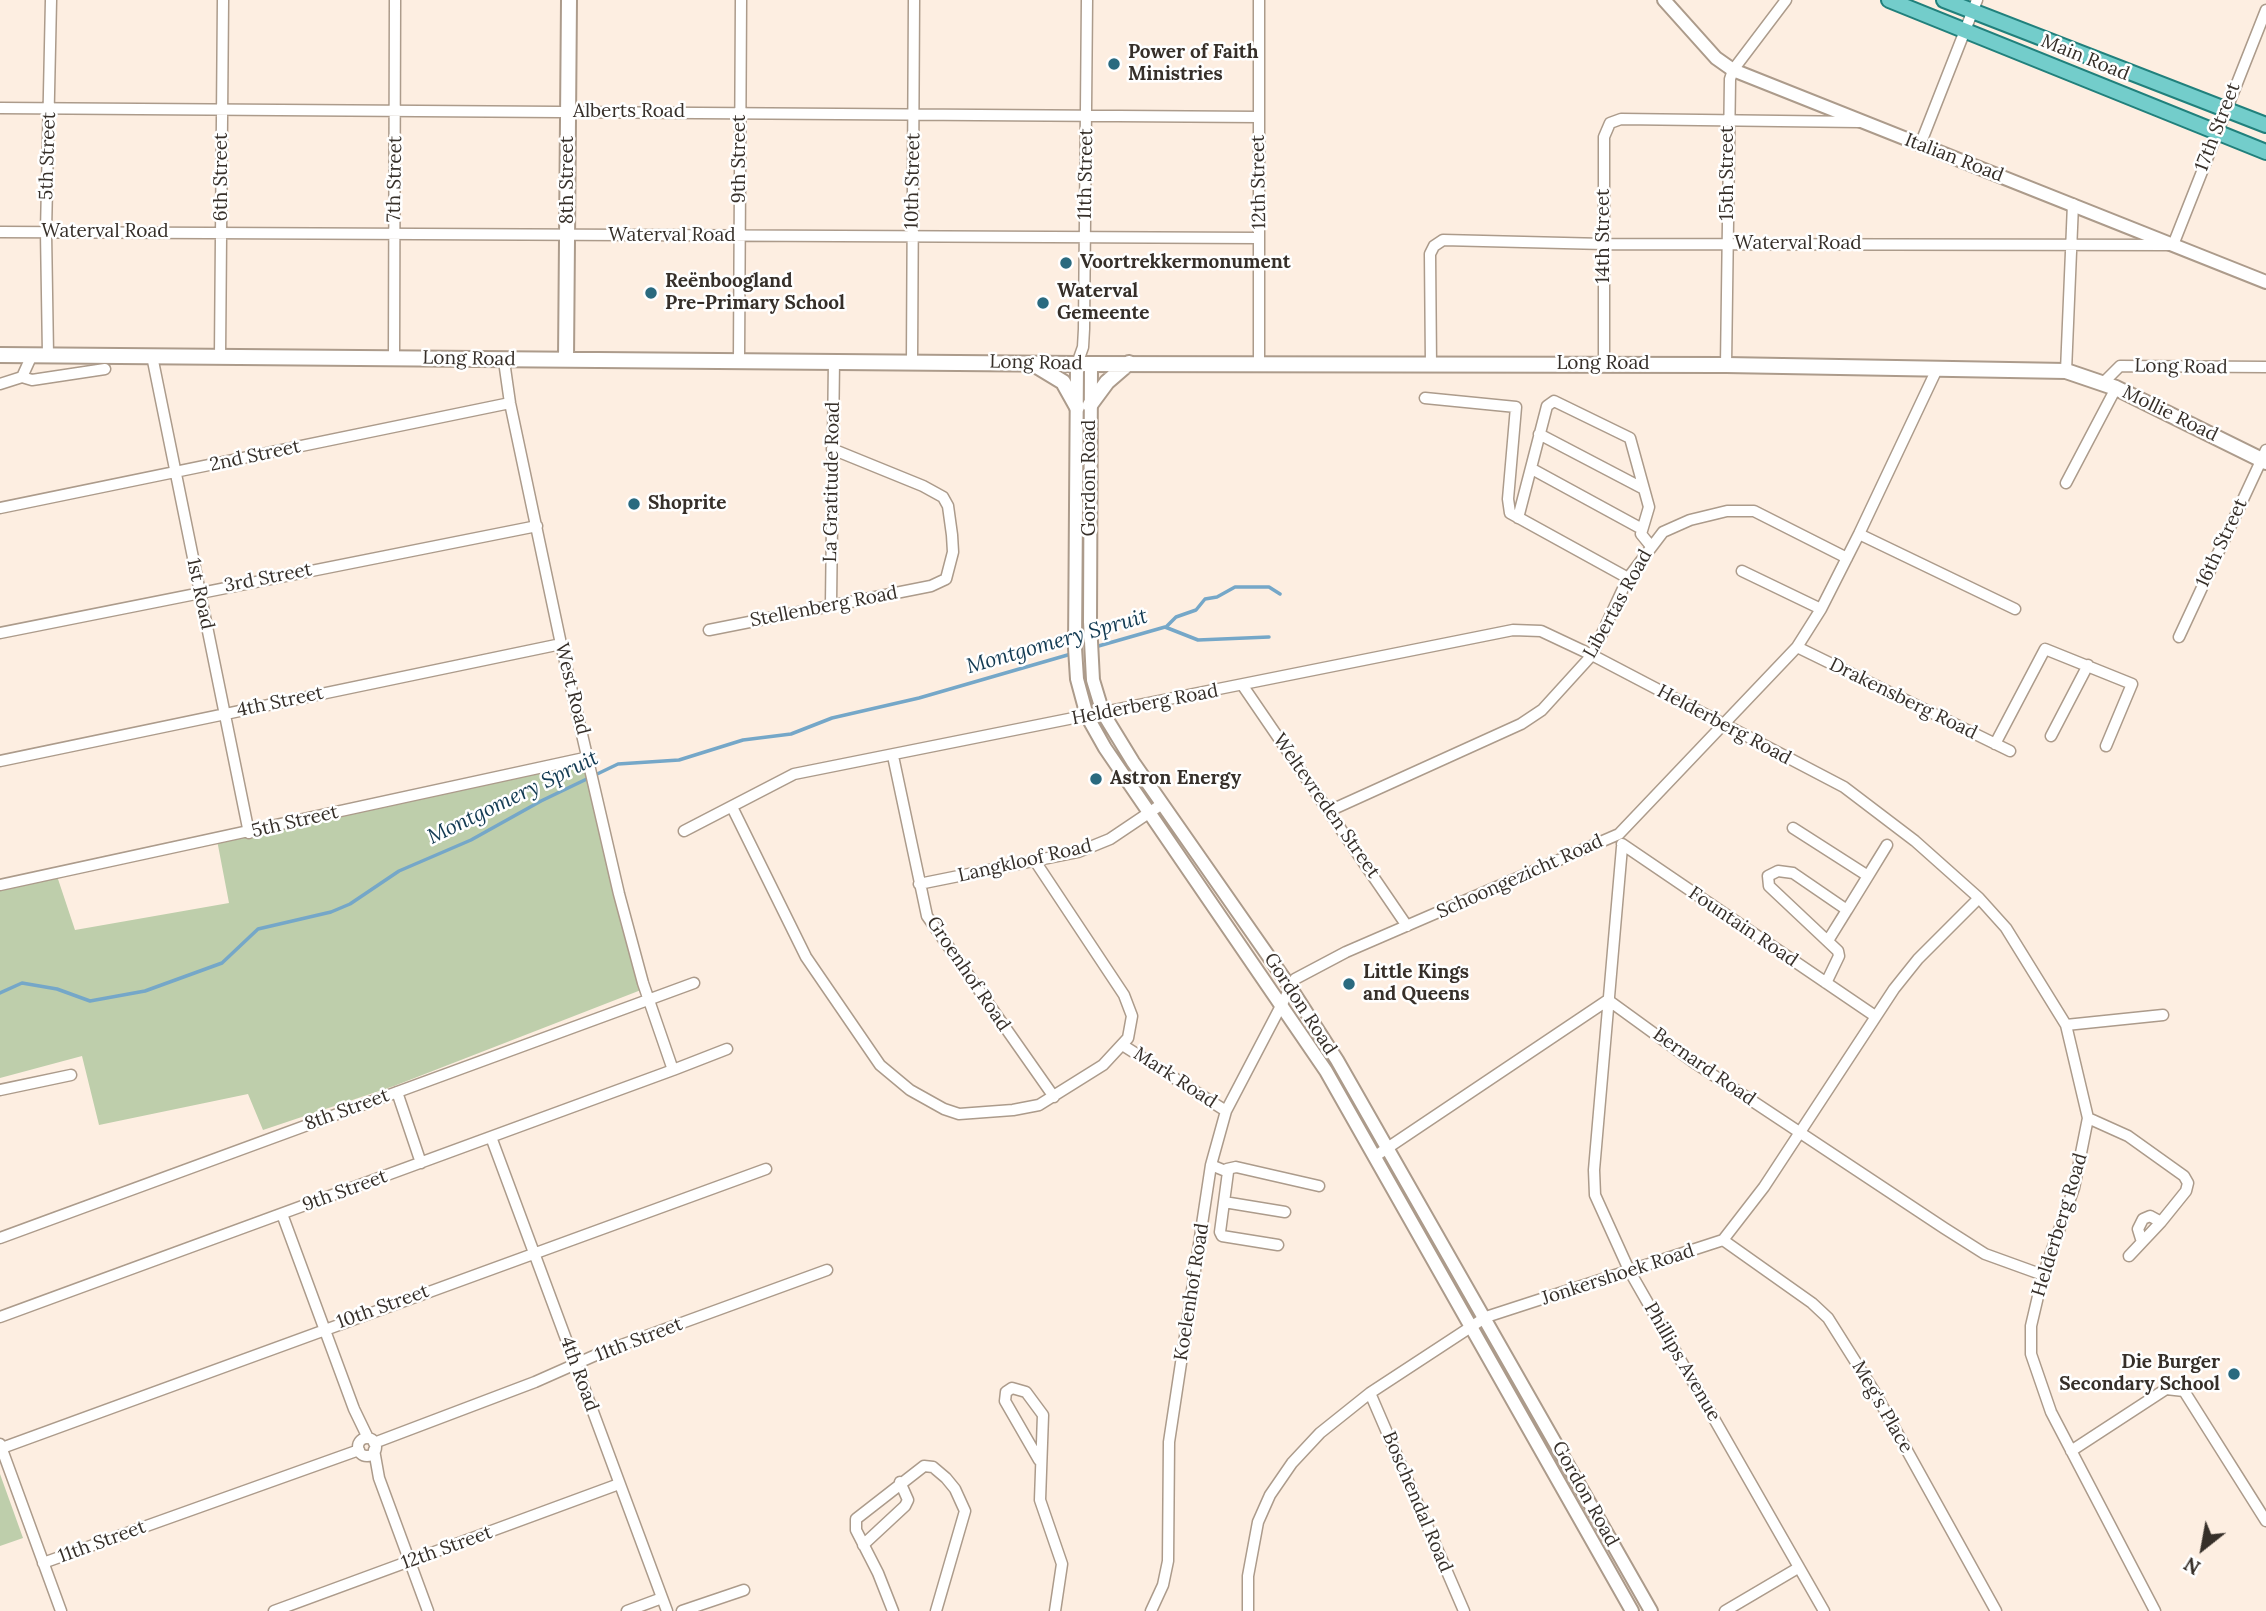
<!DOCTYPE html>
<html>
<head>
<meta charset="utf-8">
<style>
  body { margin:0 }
  #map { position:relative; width:2266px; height:1611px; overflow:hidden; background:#fdeee1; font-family:Lora,serif }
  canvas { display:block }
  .north { position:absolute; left:2168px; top:1513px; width:70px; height:70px; -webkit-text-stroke:5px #fff; paint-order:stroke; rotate:211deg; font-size:19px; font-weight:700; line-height:28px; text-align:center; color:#362f29 }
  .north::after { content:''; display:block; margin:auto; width:24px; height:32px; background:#362f29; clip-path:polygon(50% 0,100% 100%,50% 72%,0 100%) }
</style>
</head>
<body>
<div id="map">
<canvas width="2266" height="1611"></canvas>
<div class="north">N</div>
</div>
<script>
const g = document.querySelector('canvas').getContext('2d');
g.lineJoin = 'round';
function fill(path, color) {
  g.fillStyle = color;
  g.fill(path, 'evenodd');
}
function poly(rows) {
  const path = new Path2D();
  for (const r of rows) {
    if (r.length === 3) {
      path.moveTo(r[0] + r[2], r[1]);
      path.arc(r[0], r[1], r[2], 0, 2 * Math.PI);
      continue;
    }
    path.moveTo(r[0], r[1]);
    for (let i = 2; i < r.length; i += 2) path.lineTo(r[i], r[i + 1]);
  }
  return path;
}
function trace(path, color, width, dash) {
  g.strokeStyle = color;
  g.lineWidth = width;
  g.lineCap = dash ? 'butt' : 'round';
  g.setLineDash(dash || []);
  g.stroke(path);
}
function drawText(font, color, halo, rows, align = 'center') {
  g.font = font + ' Lora,serif';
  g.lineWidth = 5;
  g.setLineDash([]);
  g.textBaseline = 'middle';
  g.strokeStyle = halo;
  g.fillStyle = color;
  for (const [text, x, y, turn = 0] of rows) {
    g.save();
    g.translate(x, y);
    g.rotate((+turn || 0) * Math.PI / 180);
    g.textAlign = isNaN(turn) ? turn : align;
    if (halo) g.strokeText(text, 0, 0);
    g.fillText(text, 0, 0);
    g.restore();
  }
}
const green = poly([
  [587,760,641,990,394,1086,263,1130,248,1094,99,1125,82,1056,0,1078,0,884,56,873,75,930,229,903,217,840],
  [0,1474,23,1538,0,1546]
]);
const stream = poly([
  [1166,627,1176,617,1196,610,1205,599,1217,597,1235,587,1269,587,1280,594],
  [1095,647,1165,627,1198,640,1269,637],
  [0,993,22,983,57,989,90,1001,145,991,222,963,258,929,331,912,350,904,399,871,471,840,541,801,618,764,679,760,743,740,791,734,832,718,919,698,1071,654]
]);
const minor = poly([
  [0,108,1258,117],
  [1920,145,1977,0],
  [0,232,1259,238],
  [48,355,46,232,51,0],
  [220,355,223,0],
  [152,356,249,833],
  [394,358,395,0],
  [739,359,741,0],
  [912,361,914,0],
  [1259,363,1259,0],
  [1077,364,1083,347,1084,329,1087,0],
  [1604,364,1604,137,1610,123,1621,119,1859,122],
  [1431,365,1430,254,1434,246,1443,240,1604,244,2173,245,2266,10],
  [1726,365,1730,79,1733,70,1786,0],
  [2066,371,2073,204],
  [22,377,32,380,105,369],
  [2103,383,2120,366,2266,367],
  [0,384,22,377,32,355],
  [1425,398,1516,407,1508,499,1510,513,1628,578],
  [1539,434,1644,489],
  [1532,469,1642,529],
  [2066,483,2116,388],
  [0,508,510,403],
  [1518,518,1547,406,1554,401,1630,438,1649,507,1641,534,1650,545],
  [1859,534,2015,609],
  [1742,571,1821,609],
  [831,604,834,360],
  [709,630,931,586,946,579,953,552,952,535,948,506,943,497,923,486,832,449],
  [0,633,537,526],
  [2179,637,2266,450],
  [1797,647,2010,751],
  [1243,686,1407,926],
  [2051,736,2088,665],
  [1995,744,2045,649,2132,684,2106,746],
  [893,756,927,916,1054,1097],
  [0,761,561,644],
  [732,807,806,957,880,1065,910,1090,944,1109,959,1114,1013,1110,1039,1105,1103,1065,1128,1038,1132,1016,1124,995,1035,861],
  [1329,811,1521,724,1542,710,1592,655,1628,578,1663,532,1690,520,1727,511,1754,511,1847,558],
  [1793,828,1868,876],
  [684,831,794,774,1513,630,1541,631,1592,655,1844,787,1915,841,1979,898,2006,928,2066,1025,2088,1118,2074,1188,2043,1275,2031,1326,2031,1354,2051,1412,2155,1611],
  [1622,844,1875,1016],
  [1622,847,1594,1170,1595,1195,1629,1270,1824,1611],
  [919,884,1078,852,1110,839,1162,804],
  [0,885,589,757],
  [1826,983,1839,956,1838,951,1769,886,1768,876,1778,871,1793,873,1847,910,1868,876,1887,845,1847,910,1829,939],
  [2066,1025,2163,1015],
  [1124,1046,1226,1111],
  [673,1070,727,1049],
  [0,1090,71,1075],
  [397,1092,421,1163],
  [2088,1118,2128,1136,2184,1176,2188,1183,2186,1191,2161,1222,2129,1256],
  [491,1137,667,1611],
  [1374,1157,1608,1000,1692,1061,1944,1228,1985,1254,2043,1275],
  [1211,1165,1228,1172,1220,1232,1222,1236,1278,1245],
  [1227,1169,1236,1167,1319,1186],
  [1224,1202,1285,1212],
  [282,1214,354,1409,368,1438],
  [0,1238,694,983],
  [1723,1240,1812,1303,1828,1318,1874,1391,1996,1611],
  [2142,1242,2138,1229,2143,1219,2150,1216,2161,1222],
  [0,1317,673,1070,643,983,619,894,561,644,510,403,504,361],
  [1370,1393,1464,1611],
  [367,1447,9],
  [374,1443,535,1382,605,1351,827,1270],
  [0,1444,61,1611],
  [2,1448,766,1169],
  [374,1450,379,1478,428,1611],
  [2071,1451,2166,1389,2184,1391,2266,1521],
  [1039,1460,1005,1401,1006,1392,1012,1388,1026,1392,1043,1415,1040,1500,1062,1564,1055,1611],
  [863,1545,905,1506,908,1500,900,1482],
  [43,1563,359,1450],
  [274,1611,619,1484],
  [627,1611,662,1598],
  [682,1611,744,1590],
  [893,1611,878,1573,856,1530,856,1519,924,1466,933,1467,946,1478,955,1489,965,1511,936,1611],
  [1151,1611,1163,1585,1168,1561,1169,1442,1211,1165,1226,1111,1295,979,1346,952,1619,834,1797,647,1821,609,1859,534,1937,369],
  [1248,1611,1248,1576,1258,1522,1270,1495,1292,1463,1320,1433,1370,1393,1486,1317,1723,1240,1764,1187,1894,989,1918,959,1979,898],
  [1725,1611,1798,1568]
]);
const tertiary = poly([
  [1664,0,1716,58,1733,70,2266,282],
  [1077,364,1075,648,1077,679,1087,716,1105,748,1326,1071,1632,1611],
  [1091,364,1090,622,1093,680,1103,713,1133,762,1290,987,1337,1060,1651,1611]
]);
const secondary = poly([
  [0,355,1077,364,1726,365,2066,371,2116,388,2266,462],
  [566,359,569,0],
  [1035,365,1063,382,1077,407],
  [1090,405,1107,382,1129,363]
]);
const primary = poly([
  [1889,0,2266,152],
  [1944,0,2266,125]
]);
const markers = [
  [1114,64,7,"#2a6a7f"],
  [1066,263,7,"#2a6a7f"],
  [651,293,7,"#2a6a7f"],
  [1043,303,7,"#2a6a7f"],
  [634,504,7,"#2a6a7f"],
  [1096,779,7,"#2a6a7f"],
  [1349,984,7,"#2a6a7f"],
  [2234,1374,7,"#2a6a7f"]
];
const poiNames = [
  ["Power of Faith",1128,53],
  ["Ministries",1128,75],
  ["Voortrekkermonument",1080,263],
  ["Reënboogland",665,282],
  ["Pre-Primary School",665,304],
  ["Waterval",1057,292],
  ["Gemeente",1057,314],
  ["Shoprite",648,504],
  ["Astron Energy",1110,779],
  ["Little Kings",1363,973],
  ["and Queens",1363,995],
  ["Die Burger",2220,1363,"right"],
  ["Secondary School",2220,1385,"right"]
];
const streetNames = [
  ["Main Road",2085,58,22],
  ["Alberts Road",629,112],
  ["17th Street",2218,127,-69],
  ["5th Street",48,156,-88],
  ["Italian Road",1954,158,21],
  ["9th Street",740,159,-90],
  ["15th Street",1728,173,-90],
  ["11th Street",1086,174,-89],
  ["6th Street",222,177,-90],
  ["7th Street",395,179,-89],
  ["8th Street",568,180,-90],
  ["10th Street",913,181,-89],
  ["12th Street",1259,182,-91],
  ["Waterval Road",105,232],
  ["Waterval Road",672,236],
  ["14th Street",1604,236,-90],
  ["Waterval Road",1798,244],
  ["Long Road",469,359,1],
  ["Long Road",1036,363,1],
  ["Long Road",1603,364],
  ["Long Road",2181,367,1],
  ["Mollie Road",2170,414,26],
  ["2nd Street",255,456,-12],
  ["Gordon Road",1090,478,-90],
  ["La Gratitude Road",832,482,-89],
  ["16th Street",2222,543,-65],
  ["3rd Street",268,578,-11],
  ["1st Road",200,594,78],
  ["Libertas Road",1618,604,-61],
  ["Stellenberg Road",824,607,-11],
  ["West Road",572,689,76],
  ["Drakensberg Road",1903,699,26],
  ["4th Street",280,702,-12],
  ["Helderberg Road",1145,705,-11],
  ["Helderberg Road",1724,725,28],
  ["Weltevreden Street",1326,806,55],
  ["5th Street",295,822,-13],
  ["Langkloof Road",1025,861,-13],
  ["Schoongezicht Road",1520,877,-24],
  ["Fountain Road",1743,927,34],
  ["Groenhof Road",968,974,56],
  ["Gordon Road",1300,1004,57],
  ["Bernard Road",1704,1067,35],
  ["Mark Road",1175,1078,33],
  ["8th Street",347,1110,-20],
  ["9th Street",345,1191,-20],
  ["Helderberg Road",2060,1225,-73],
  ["Jonkershoek Road",1618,1275,-18],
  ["Koelenhof Road",1192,1292,-81],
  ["10th Street",383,1307,-20],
  ["11th Street",639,1340,-21],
  ["Phillips Avenue",1682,1362,60],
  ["4th Road",579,1374,70],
  ["Meg's Place",1882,1407,60],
  ["Gordon Road",1585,1494,61],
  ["Boschendal Road",1417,1502,67],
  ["11th Street",102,1542,-20],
  ["12th Street",447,1548,-20]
];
const waterNames = [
  ["Montgomery Spruit",1057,642,-16],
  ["Montgomery Spruit",513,798,-26]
];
fill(green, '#beceab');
trace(stream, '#75a7c8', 3.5);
trace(minor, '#ac9b8b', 13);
trace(tertiary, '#ac9b8b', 16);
trace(secondary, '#ac9b8b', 18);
trace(primary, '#21807c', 18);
trace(minor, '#fff', 10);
trace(tertiary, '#fff', 12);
trace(secondary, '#fff', 14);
trace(primary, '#73cdcb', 14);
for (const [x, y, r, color] of markers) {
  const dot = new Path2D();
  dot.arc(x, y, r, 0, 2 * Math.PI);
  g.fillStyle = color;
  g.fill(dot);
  trace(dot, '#fff', 2.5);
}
drawText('bold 19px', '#362f29', '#fff', poiNames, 'left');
drawText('19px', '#362f29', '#fff', streetNames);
drawText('italic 21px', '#123a52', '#fff', waterNames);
</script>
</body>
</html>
